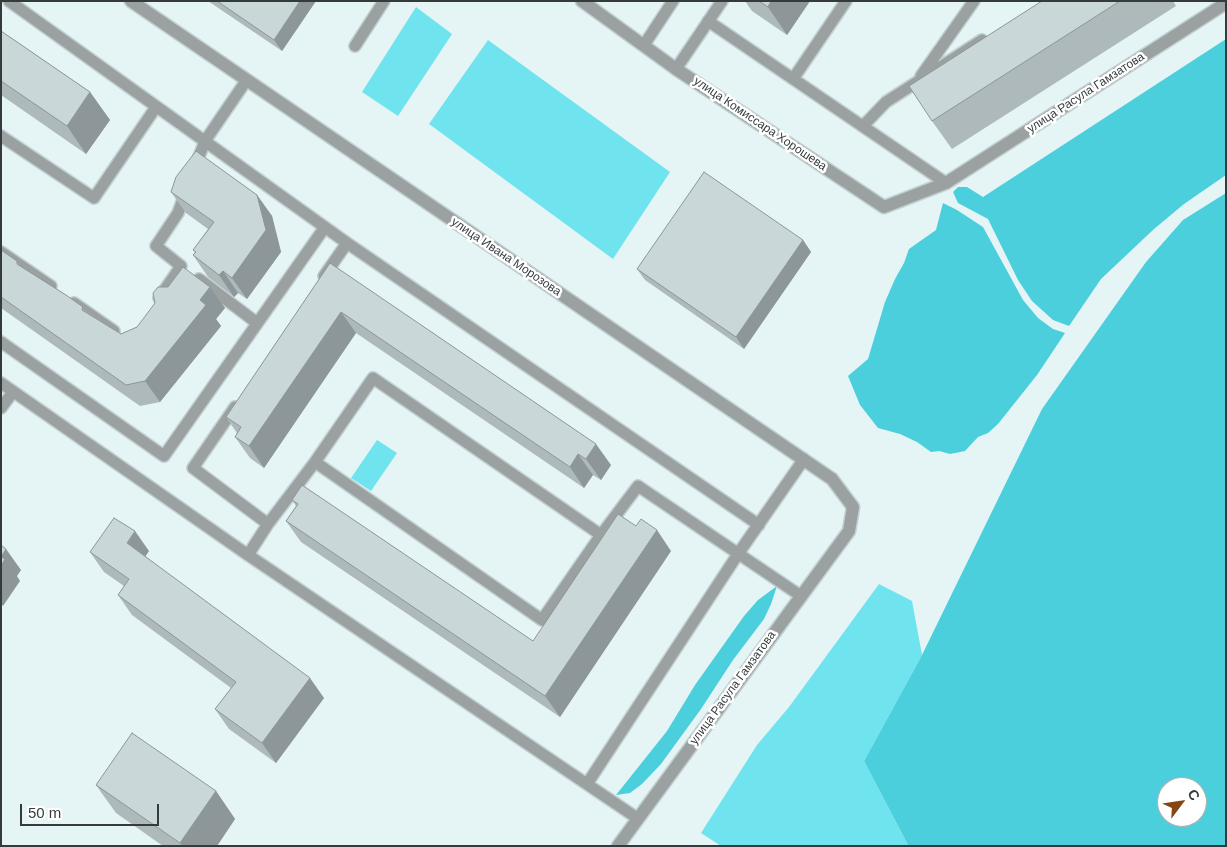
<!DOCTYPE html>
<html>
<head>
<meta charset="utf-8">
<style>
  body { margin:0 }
  #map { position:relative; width:1227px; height:847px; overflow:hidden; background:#e5f4f5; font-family:Arial,sans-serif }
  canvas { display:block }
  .frame { position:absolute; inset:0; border:2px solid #353b3b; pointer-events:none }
  .north { position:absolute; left:1157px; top:777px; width:50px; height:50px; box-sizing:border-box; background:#fff; border:1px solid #aeb1b1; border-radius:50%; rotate:59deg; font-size:14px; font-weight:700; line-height:20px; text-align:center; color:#353b3b }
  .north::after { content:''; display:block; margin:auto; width:18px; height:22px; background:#874611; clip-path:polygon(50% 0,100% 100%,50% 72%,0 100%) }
  .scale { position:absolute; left:20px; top:804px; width:139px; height:22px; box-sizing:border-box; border:2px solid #353b3b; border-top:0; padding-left:6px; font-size:15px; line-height:18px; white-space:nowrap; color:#353b3b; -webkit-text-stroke:4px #fff; paint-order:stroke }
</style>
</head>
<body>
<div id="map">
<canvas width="1227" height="847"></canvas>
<div class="frame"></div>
<div class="north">С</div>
<div class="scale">50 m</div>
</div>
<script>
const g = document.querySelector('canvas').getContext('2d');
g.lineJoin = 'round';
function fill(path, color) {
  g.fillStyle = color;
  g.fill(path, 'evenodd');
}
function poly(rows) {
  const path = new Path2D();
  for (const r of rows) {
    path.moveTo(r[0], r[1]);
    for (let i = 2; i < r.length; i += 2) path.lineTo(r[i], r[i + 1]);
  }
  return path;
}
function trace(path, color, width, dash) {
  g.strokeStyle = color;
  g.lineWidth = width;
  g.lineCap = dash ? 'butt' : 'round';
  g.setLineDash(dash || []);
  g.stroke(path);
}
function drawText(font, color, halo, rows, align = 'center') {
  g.font = font + ' Arial,sans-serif';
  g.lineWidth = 5;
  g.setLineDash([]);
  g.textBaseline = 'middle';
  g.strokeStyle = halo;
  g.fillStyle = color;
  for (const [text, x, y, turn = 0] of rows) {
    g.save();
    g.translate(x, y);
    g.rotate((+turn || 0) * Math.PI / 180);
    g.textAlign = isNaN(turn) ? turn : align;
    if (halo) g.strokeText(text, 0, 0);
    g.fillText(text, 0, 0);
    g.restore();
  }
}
const green = poly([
  [416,7,452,34,398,116,362,92],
  [488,40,670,172,613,259,429,124],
  [377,440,397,453,371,491,351,478],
  [879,584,912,601,922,655,864,761,908,845,911,846,721,846,701,833,757,745,789,707]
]);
const forest = poly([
  [1226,39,1226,175,1184,204,1154,229,1101,279,1069,326,1053,320,1032,301,1018,280,988,219,958,203,953,192,958,187,967,187,983,197],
  [1226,193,1226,846,908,845,864,761,922,655,1042,409,1146,262,1183,220],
  [1167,787,1197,787,1197,817,1167,817],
  [943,203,957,210,983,227,1023,300,1038,318,1053,329,1065,333,1037,375,998,424,988,433,978,437,965,451,950,454,939,451,931,452,917,442,900,434,878,428,860,405,848,376,868,359,885,302,895,279,904,263,909,249,936,230],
  [777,586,771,604,764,619,733,660,701,709,661,764,642,784,630,793,616,795,667,731,695,685,744,616,758,600]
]);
const lane = poly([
  [9,1,347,243,759,525],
  [708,21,946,183],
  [644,45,673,1],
  [355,46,384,1],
  [676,69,722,1],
  [921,76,974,1],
  [793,79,846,1],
  [863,126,886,102,982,40],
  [1,136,94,198,156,107],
  [195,167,205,141,246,81],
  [1,252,51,286],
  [324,276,347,243],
  [199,279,257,323],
  [159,298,181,266,156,246,178,213,186,191],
  [74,303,114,331],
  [1,342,164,456,325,227],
  [1,383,248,555,637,818],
  [235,407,193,468,268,524,315,462,373,378,601,535,638,486,801,596],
  [1,408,13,392],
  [315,462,542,620,601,535],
  [248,555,268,524],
  [587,784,738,554,804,459]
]);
const street = poly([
  [131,1,832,479,853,507,849,531,618,846],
  [582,1,676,69,884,207,946,183,1226,3]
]);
const wall = poly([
  [208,1,316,1,282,51],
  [745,1,810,1,787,35,752,11],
  [1042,1,1173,1,1176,6,952,149,932,121],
  [1,31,90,92,110,120,86,154,1,95],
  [171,192,257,195,272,216,281,252,247,299,238,293,234,297,208,277,193,255,195,252,193,250,208,229,186,213],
  [803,240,811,252,744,349,645,280,637,269],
  [1,250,17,261,20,266,87,312,121,334,137,327,210,287,225,308,216,319,221,326,160,402,140,406,1,308],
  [330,263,611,465,601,480,593,475,584,488,356,333,264,468,250,458,235,437,237,433,226,417],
  [292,500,533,641,671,551,560,717,301,542,286,521,296,506],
  [149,551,145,556,324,698,276,763,229,729,215,709,231,688,132,615,118,595,124,586,104,572,90,552],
  [96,785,216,791,235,819,217,846,163,846,116,813]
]);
const shadedWall = poly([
  [300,1,316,1,282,51,274,40],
  [771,1,810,1,787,35,768,7],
  [90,92,110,120,86,154,67,126],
  [257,195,272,216,281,252,247,299,232,278],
  [803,240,811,252,744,349,736,337],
  [223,271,238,293,234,297,219,275],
  [210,287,225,308,216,319,221,326,160,402,145,381,200,300],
  [341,312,356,333,264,468,249,446],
  [596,444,611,465,601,480,586,459],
  [578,454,593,475,584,488,570,467],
  [657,530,671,551,560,717,545,696],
  [135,531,149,551,141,563,127,543],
  [6,549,21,570,17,576,20,581,3,606,1,603,1,557],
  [310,678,324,698,276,763,262,743],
  [216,791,235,819,217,846,182,846,180,843]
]);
const building = poly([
  [217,1,300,1,274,40,217,1],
  [759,1,771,1,768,7,759,1],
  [1042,1,1120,1,932,121,909,86,1042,1],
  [1,31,90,92,67,126,1,81,1,31],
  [196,151,257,195,266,230,232,278,223,271,219,275,193,255,196,252,193,250,214,222,171,192,176,177,196,151],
  [704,172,803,240,736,337,637,269,704,172],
  [1,250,17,261,17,264,66,295,83,307,82,310,121,334,137,327,155,303,153,293,158,287,168,287,183,267,210,287,200,300,206,305,145,381,126,385,1,297,1,250],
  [330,263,596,444,586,459,578,454,570,467,341,312,249,446,235,437,241,427,226,417,330,263],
  [302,485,533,641,618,514,636,526,641,519,657,530,545,696,286,521,298,504,292,500,302,485],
  [114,518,135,531,127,543,310,678,262,743,215,709,236,682,118,595,129,579,90,552,114,518],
  [1,545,6,549,1,557,1,545],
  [1,557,5,559,1,566,1,557],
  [132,733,216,791,180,843,96,785,132,733]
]);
const streetNames = [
  ["улица Расула Гамзатова",1086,93,-33],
  ["улица Комиссара Хорошева",760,124,34],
  ["улица Ивана Морозова",506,257,34],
  ["улица Расула Гамзатова",733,688,-54]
];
fill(green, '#6fe4ef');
fill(forest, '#4bcfdc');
trace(lane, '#c2cfd0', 14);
trace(street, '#c2cfd0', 15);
trace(lane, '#9ba1a1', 11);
trace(street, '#9ba1a1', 12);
fill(wall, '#adb9bb');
fill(shadedWall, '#8d9698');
fill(building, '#c9d7d9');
trace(building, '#8d9698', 1);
drawText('12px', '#353b3b', '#fff', streetNames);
</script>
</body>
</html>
